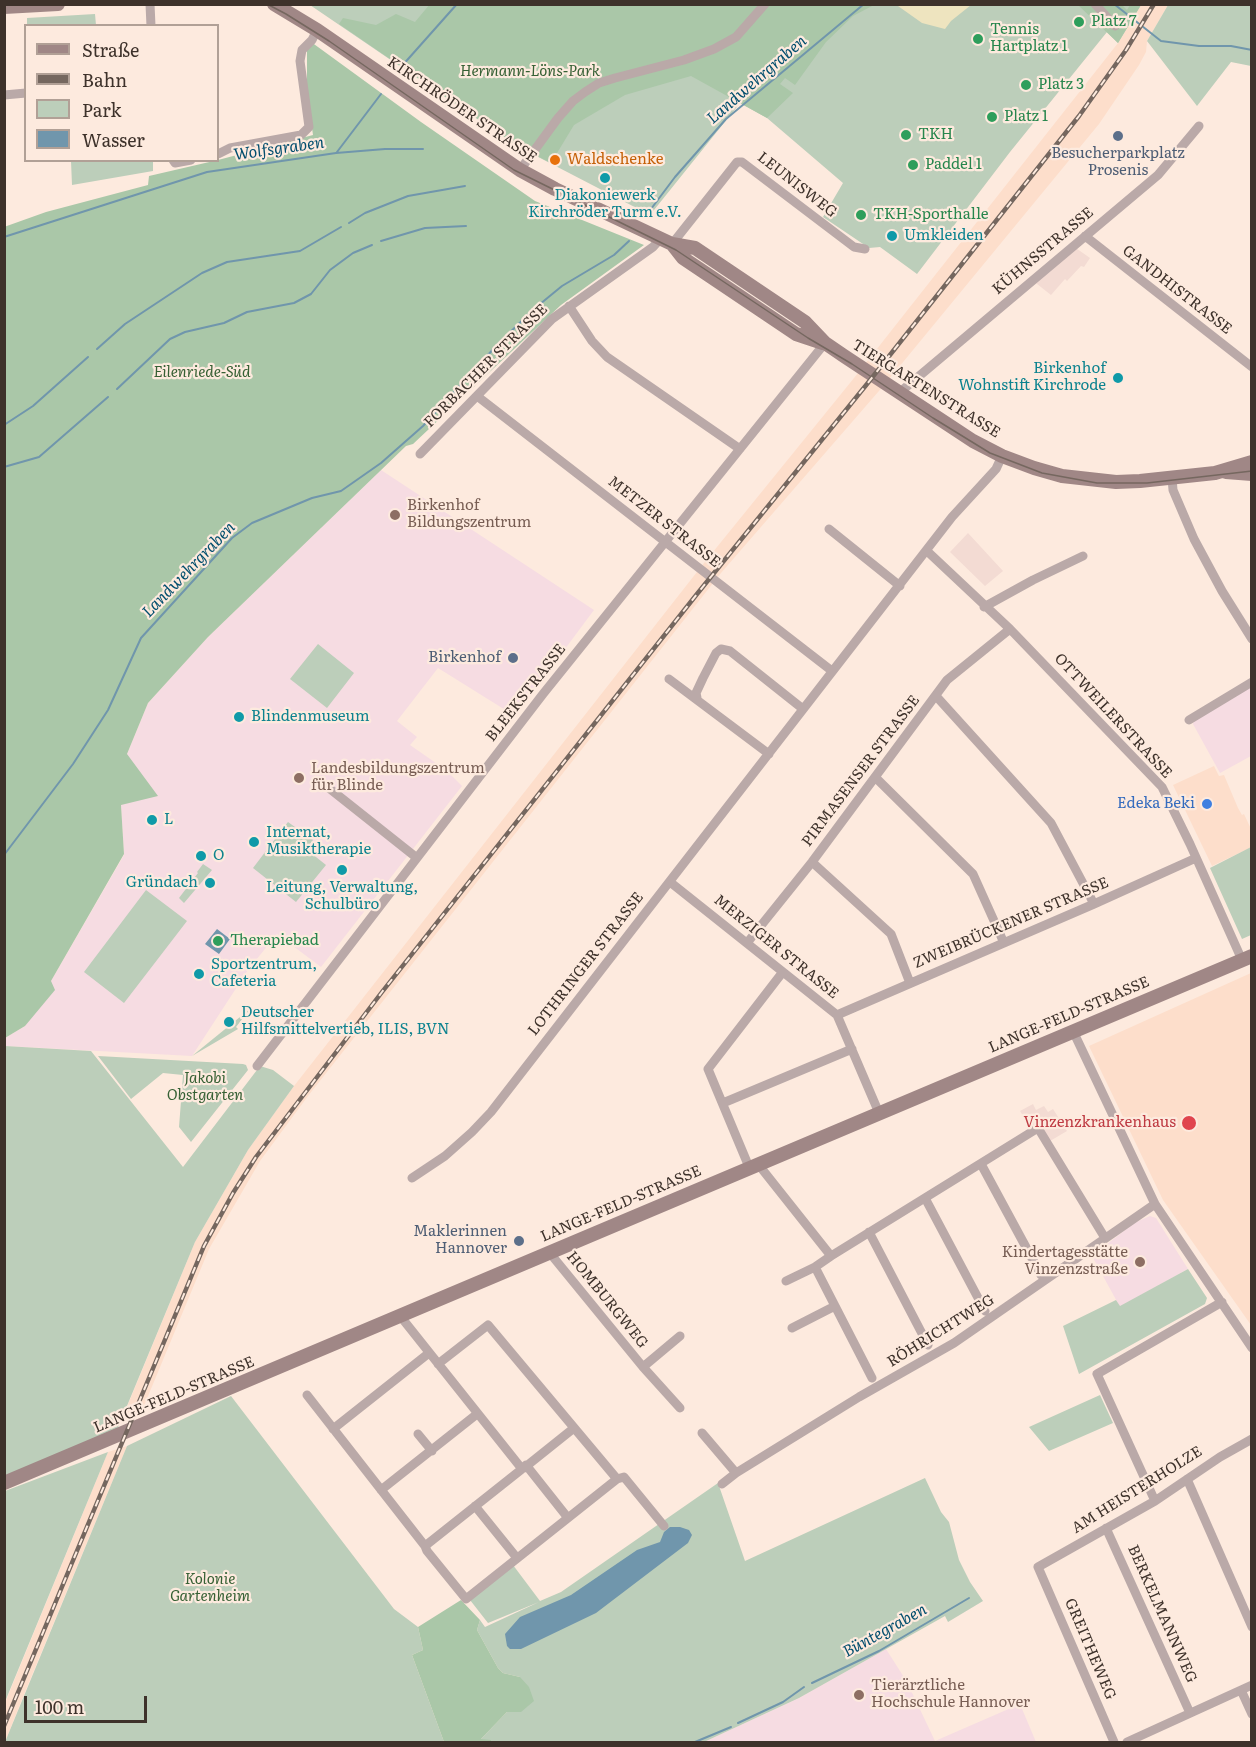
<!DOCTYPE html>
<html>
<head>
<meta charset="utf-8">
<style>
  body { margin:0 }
  #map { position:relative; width:1256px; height:1747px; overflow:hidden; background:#fdeade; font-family:Literata,serif }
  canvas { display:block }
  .frame { position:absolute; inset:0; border:6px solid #3e322b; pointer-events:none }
  .legend { position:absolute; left:24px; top:24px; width:195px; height:138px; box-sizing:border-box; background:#fdeade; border:2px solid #b1a096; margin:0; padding:8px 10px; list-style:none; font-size:18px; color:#3e322b }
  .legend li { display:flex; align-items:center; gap:12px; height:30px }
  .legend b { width:30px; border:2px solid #b1a096 }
  .scale { position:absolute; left:24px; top:1696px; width:123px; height:27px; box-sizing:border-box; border:3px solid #3e322b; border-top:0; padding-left:8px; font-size:18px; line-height:21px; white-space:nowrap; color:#3e322b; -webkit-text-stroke:4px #fdeade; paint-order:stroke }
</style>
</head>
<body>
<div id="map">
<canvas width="1256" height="1747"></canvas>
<div class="frame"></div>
<ul class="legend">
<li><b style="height:8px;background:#a08786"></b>Straße</li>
<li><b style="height:8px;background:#75675f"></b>Bahn</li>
<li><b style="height:16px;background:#bcceba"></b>Park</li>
<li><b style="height:16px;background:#7096ac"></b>Wasser</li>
</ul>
<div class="scale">100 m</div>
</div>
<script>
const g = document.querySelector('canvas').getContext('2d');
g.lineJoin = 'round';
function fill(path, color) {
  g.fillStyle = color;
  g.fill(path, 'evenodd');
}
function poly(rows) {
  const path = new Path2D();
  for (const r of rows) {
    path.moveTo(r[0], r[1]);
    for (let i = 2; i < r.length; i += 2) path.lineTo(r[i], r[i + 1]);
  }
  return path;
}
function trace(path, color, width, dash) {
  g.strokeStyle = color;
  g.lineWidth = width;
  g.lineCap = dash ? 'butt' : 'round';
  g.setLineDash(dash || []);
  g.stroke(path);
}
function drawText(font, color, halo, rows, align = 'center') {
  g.font = font + ' Literata,serif';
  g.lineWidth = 4.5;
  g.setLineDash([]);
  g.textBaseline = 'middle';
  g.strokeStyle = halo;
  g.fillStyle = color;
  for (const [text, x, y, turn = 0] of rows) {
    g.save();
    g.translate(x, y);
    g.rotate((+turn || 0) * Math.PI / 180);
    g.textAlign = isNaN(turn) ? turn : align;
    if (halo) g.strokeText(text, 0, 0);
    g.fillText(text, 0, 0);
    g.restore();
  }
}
const built = poly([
  [1141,5,1168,5,1147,41,1146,52,1139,65,1099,124,885,384,721,573,308,1096,260,1161,209,1249,141,1413,122,1419,195,1242,248,1150,294,1086,704,563,854,378,1118,43],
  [1214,766,1219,776,1224,775,1238,808,1242,815,1244,814,1251,829,1252,847,1212,866,1173,785],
  [1251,973,1251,1325,1163,1200,1089,1046],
  [127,1446,23,1697,5,1742,5,1703,108,1452]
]);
const industrial = poly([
  [1073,246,1090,258,1084,267,1081,266,1067,281,1065,279,1051,295,1032,280],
  [968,533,1003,571,985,586,950,552],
  [1033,1104,1036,1110,1044,1106,1048,1112,1053,1109,1067,1131,1050,1141,1039,1122,1030,1127,1020,1111]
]);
const education = poly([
  [381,470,594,610,515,716,438,668,397,721,417,737,410,745,446,770,462,786,321,967,277,934,248,970,192,1056,5,1046,5,1038,25,1026,124,855,121,805,127,754,148,703,208,637],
  [1251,685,1251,756,1220,773,1193,724,1194,721],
  [1150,1216,1156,1218,1188,1269,1120,1307,1092,1256,1134,1223],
  [886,1649,907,1682,935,1741,1020,1704,1036,1742,704,1742,799,1698]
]);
const green = poly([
  [310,5,1141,5,1118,43,1107,32,1010,152,917,274,880,247,869,248,823,217,843,183,767,118,740,103,650,215,517,146],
  [1168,5,1251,5,1251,66,1231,62,1197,106,1147,41],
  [95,14,96,25,27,25,27,18],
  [71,161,153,161,153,171,72,185],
  [318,644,354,673,327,708,290,679],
  [288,822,313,840,306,849,326,865,296,902,253,868],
  [1251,847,1251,935,1242,939,1210,868],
  [203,864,212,870,184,903,179,898,198,873,197,872],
  [146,890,187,921,124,1003,84,972],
  [251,1008,236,1027,238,1029,192,1056],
  [5,1046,91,1051,183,1167,260,1066,273,1070,294,1086,248,1150,195,1242,117,1430,5,1478],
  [98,1056,243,1064,246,1065,248,1070,191,1142,179,1127,183,1075,163,1073,131,1099],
  [1188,1269,1207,1298,1205,1304,1079,1374,1063,1326,1116,1300,1120,1306],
  [1100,1395,1113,1423,1049,1451,1029,1427],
  [231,1396,394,1609,418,1627,423,1650,412,1655,444,1742,5,1742,127,1446],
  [108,1452,9,1692,5,1702,5,1491],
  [925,1478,941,1512,949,1522,959,1560,970,1582,983,1601,948,1622,945,1616,799,1698,704,1742,491,1742,491,1740,480,1740,507,1712,520,1677,503,1673,498,1668,477,1630,480,1620,485,1627,539,1602,488,1623,470,1600,513,1565,540,1601,561,1592,718,1483,745,1561]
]);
const forest = poly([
  [430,4,874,5,853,16,826,42,795,85,785,78,780,84,793,93,767,118,691,76,625,95,574,125,551,163,517,146,339,24,343,18,376,25,396,14,415,22],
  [1078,5,1122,5,1127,10,1130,5,1141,5,1118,43],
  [307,39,421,122,535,201,644,245,561,305,413,444,406,446,208,637,148,703,127,754,158,796,121,805,124,854,51,981,55,990,25,1026,5,1038,4,227,46,212,148,185,149,176,218,160,313,135,307,93],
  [461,1600,480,1620,477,1630,498,1668,503,1673,520,1677,529,1687,534,1701,521,1712,507,1712,481,1739,491,1740,491,1742,444,1742,412,1655,423,1650,418,1627]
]);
const sand = poly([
  [900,5,900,4,971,5,951,21,945,29,922,23,898,6]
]);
const water = poly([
  [217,929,230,939,219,954,205,944],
  [670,1527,680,1527,689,1530,692,1535,688,1543,596,1613,521,1649,510,1649,507,1646,505,1634,520,1617,571,1595,637,1550,660,1542,664,1532]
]);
const stream = poly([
  [1114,4,1161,41,1199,46,1231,46,1252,50],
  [401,67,457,4],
  [337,152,381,94],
  [651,209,675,177,726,119,864,4],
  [349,223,365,213,408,196,465,186],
  [4,237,207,172,336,153,385,149,423,149],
  [381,241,425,228,466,226],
  [97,349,125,324,202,273,227,262,300,251,341,227],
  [117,389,170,339,185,332,224,323,247,312,294,303,311,294,330,270,353,253,372,245],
  [4,425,33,406,88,357],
  [4,467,39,457,108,397],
  [4,855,73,764,108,710,141,638,232,538,252,523,312,498,341,491,381,463,423,426,497,345,534,309,562,286,614,255,629,241],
  [812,1683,879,1651,969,1598],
  [738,1723,783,1702,804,1687],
  [695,1742,731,1727]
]);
const street = poly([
  [150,4,151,26],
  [1095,4,1115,26],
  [4,95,26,93],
  [218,154,230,148,301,135,309,127,300,61,302,50,312,40,317,30],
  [173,160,175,163,191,160],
  [520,170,558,118,573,101,585,92,599,83,615,78,684,60,714,49,736,37,765,4],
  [1085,236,1252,367],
  [672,244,737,162,742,162,854,247,865,249],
  [569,306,592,341,607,357,740,449],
  [899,393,1158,175,1199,126],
  [477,396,832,671],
  [420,454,552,319,653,247,661,238],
  [1172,478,1173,490,1194,539,1222,591,1252,639],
  [829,529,900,586],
  [927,551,1010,629,1162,787,1190,844,1242,960],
  [984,607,1033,580,1083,556],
  [669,679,769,754],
  [936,696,1051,823,1094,904],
  [697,698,696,693,703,678,716,653,721,649,730,651,803,709],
  [1189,720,1252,682],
  [875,777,973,874,1004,943],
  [320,781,417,858],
  [812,862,891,934,910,983],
  [670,882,837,1015,879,1113],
  [747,943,812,862,947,680,1010,629],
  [837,1015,1094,904,1196,858],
  [1073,1031,1155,1204,1252,1348],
  [257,1066,543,694,825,343],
  [723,1103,852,1049],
  [758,1164,831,1256,1038,1128,1105,1238],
  [981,1164,1041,1275],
  [749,1167,708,1069,782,973],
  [412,1178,445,1156,472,1132,491,1112,952,517,996,469,1002,456],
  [925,1198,985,1311],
  [869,1232,928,1345],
  [549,1252,643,1367,680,1408],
  [831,1256,815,1267,872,1378],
  [786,1281,815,1267],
  [792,1328,835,1306],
  [438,1364,488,1325,617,1479,624,1477,664,1526],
  [643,1367,680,1336],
  [307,1395,425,1546,522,1469,401,1317],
  [333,1429,429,1353],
  [702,1433,736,1473,859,1397,954,1343,1155,1204],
  [418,1434,432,1451],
  [526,1465,568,1518],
  [524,1468,574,1428],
  [1187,1479,1252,1627],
  [722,1484,736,1473],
  [381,1490,477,1414],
  [1155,1501,1097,1374,1222,1302],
  [475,1506,517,1558],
  [1106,1528,1190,1713],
  [425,1546,427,1551,466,1599,617,1479],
  [1241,1690,1252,1714],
  [1114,1742,1038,1567,1155,1501,1220,1457,1252,1439],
  [1127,1742,1252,1685]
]);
const secondary = poly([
  [274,4,317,30,520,170,555,189,672,244,695,248,805,322,825,343,844,356,973,441,1002,456,1034,468,1062,476,1116,482,1140,481,1215,473,1252,462],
  [4,7,58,4],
  [672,244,683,258,796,334,823,343],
  [1226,472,1252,474],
  [4,1483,1252,956]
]);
const tram = poly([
  [267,4,286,14,329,41,514,170,676,250,808,338,852,364,933,418,990,453,1042,473,1097,483,1147,483,1252,471],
  [4,5,16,4]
]);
const rail = poly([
  [4,1726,204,1246,233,1193,256,1157,382,992,697,594,867,384,1079,116,1126,50,1154,4]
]);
const markers = [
  [1079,22,6,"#2e9e5b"],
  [978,39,6,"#2e9e5b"],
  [1026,85,6,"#2e9e5b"],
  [992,117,6,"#2e9e5b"],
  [906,135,6,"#2e9e5b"],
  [1118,136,6,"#5c6f8a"],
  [555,160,6,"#e8710a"],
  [913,165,6,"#2e9e5b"],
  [605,178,6,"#0f9aa8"],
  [861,215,6,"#2e9e5b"],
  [892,236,6,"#0f9aa8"],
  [1118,378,6,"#0f9aa8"],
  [395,515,6,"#8d6e63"],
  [513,658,6,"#5c6f8a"],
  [239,717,6,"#0f9aa8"],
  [299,778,6,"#8d6e63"],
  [1207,804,6,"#3f7fe0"],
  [152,820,6,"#0f9aa8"],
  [254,842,6,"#0f9aa8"],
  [201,856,6,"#0f9aa8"],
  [342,870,6,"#0f9aa8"],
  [210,883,6,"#0f9aa8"],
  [218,941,6,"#2e9e5b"],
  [199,974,6,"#0f9aa8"],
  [229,1022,6,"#0f9aa8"],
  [1189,1123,8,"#e0444e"],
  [519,1241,6,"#5c6f8a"],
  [1140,1262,6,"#8d6e63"],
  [859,1695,6,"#8d6e63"]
];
const leisureNames = [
  ["Platz 7",1091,22],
  ["Tennis",990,30],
  ["Hartplatz 1",990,47],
  ["Platz 3",1038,85],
  ["Platz 1",1004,117],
  ["TKH",918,135],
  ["Paddel 1",925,165],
  ["TKH-Sporthalle",873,215],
  ["Therapiebad",230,941]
];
const parkNames = [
  ["Hermann-Löns-Park",530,72],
  ["Eilenriede-Süd",202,373],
  ["Jakobi",205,1079],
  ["Obstgarten",205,1096],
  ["Kolonie",210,1580],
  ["Gartenheim",210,1597]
];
const streetNames = [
  ["KIRCHRÖDER STRASSE",462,110,34],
  ["LEUNISWEG",797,185,38],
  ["KÜHNSSTRASSE",1043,251,-40],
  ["GANDHISTRASSE",1177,290,38],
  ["FORBACHER STRASSE",486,366,-45],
  ["TIERGARTENSTRASSE",926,389,32],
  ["METZER STRASSE",664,522,38],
  ["BLEEKSTRASSE",526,693,-52],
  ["OTTWEILERSTRASSE",1113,716,47],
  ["PIRMASENSER STRASSE",861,771,-53],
  ["ZWEIBRÜCKENER STRASSE",1011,923,-23],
  ["MERZIGER STRASSE",776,947,39],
  ["LOTHRINGER STRASSE",586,964,-52],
  ["LANGE-FELD-STRASSE",1069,1015,-23],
  ["LANGE-FELD-STRASSE",621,1204,-23],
  ["HOMBURGWEG",607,1300,51],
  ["RÖHRICHTWEG",941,1331,-32],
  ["LANGE-FELD-STRASSE",174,1395,-23],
  ["AM HEISTERHOLZE",1137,1490,-32],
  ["BERKELMANNWEG",1162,1614,66],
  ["GREITHEWEG",1090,1649,67]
];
const serviceNames = [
  ["Besucherparkplatz",1118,154,"center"],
  ["Prosenis",1118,171,"center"],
  ["Birkenhof",501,658],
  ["Maklerinnen",507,1232],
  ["Hannover",507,1249]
];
const foodNames = [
  ["Waldschenke",567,160]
];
const cultureNames = [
  ["Diakoniewerk",605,196,"center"],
  ["Kirchröder Turm e.V.",605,213,"center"],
  ["Umkleiden",904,236],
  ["Birkenhof",1106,369,"right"],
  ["Wohnstift Kirchrode",1106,386,"right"],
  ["Blindenmuseum",251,717],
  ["L",164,820],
  ["Internat,",266,833],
  ["Musiktherapie",266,850],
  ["O",213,856],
  ["Gründach",198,883,"right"],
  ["Leitung, Verwaltung,",342,888,"center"],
  ["Schulbüro",342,905,"center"],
  ["Sportzentrum,",211,965],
  ["Cafeteria",211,982],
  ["Deutscher",241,1013],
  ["Hilfsmittelvertieb, ILIS, BVN",241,1030]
];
const educationNames = [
  ["Birkenhof",407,506],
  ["Bildungszentrum",407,523],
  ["Landesbildungszentrum",311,769],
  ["für Blinde",311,786],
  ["Kindertagesstätte",1128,1253,"right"],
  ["Vinzenzstraße",1128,1270,"right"],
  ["Tierärztliche",871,1686],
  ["Hochschule Hannover",871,1703]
];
const shopNames = [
  ["Edeka Beki",1195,804]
];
const healthNames = [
  ["Vinzenzkrankenhaus",1176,1123]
];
const waterNames = [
  ["Landwehrgraben",757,80,-41],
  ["Wolfsgraben",279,149,-8],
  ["Landwehrgraben",189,570,-46],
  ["Büntegraben",885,1631,-29]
];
fill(built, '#fddecb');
fill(industrial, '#f3dbd3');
fill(education, '#f6dce2');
fill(green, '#bcceba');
fill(forest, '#aac7a8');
fill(sand, '#eee4bf');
fill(water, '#7096ac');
trace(stream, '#7096ac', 2);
trace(street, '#baa9a8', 9);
trace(secondary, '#a08786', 14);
trace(tram, '#75675f', 1.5);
trace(rail, '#75675f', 4.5);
trace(rail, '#fdeade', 2, [7]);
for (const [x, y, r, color] of markers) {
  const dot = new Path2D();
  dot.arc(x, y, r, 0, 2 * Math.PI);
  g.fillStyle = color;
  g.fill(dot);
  trace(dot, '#fdeade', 2);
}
drawText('15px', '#27864d', '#fdeade', leisureNames, 'left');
drawText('italic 15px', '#366034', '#fdeade', parkNames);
drawText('15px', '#3e322b', '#fdeade', streetNames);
drawText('15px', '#4e5e75', '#fdeade', serviceNames, 'right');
drawText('15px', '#c56008', '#fdeade', foodNames, 'left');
drawText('15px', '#0d838f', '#fdeade', cultureNames, 'left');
drawText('15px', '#785e54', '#fdeade', educationNames, 'left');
drawText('15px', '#366cbe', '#fdeade', shopNames, 'right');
drawText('15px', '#be3a42', '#fdeade', healthNames, 'right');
drawText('italic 16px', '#024e6e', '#fdeade', waterNames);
</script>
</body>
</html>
